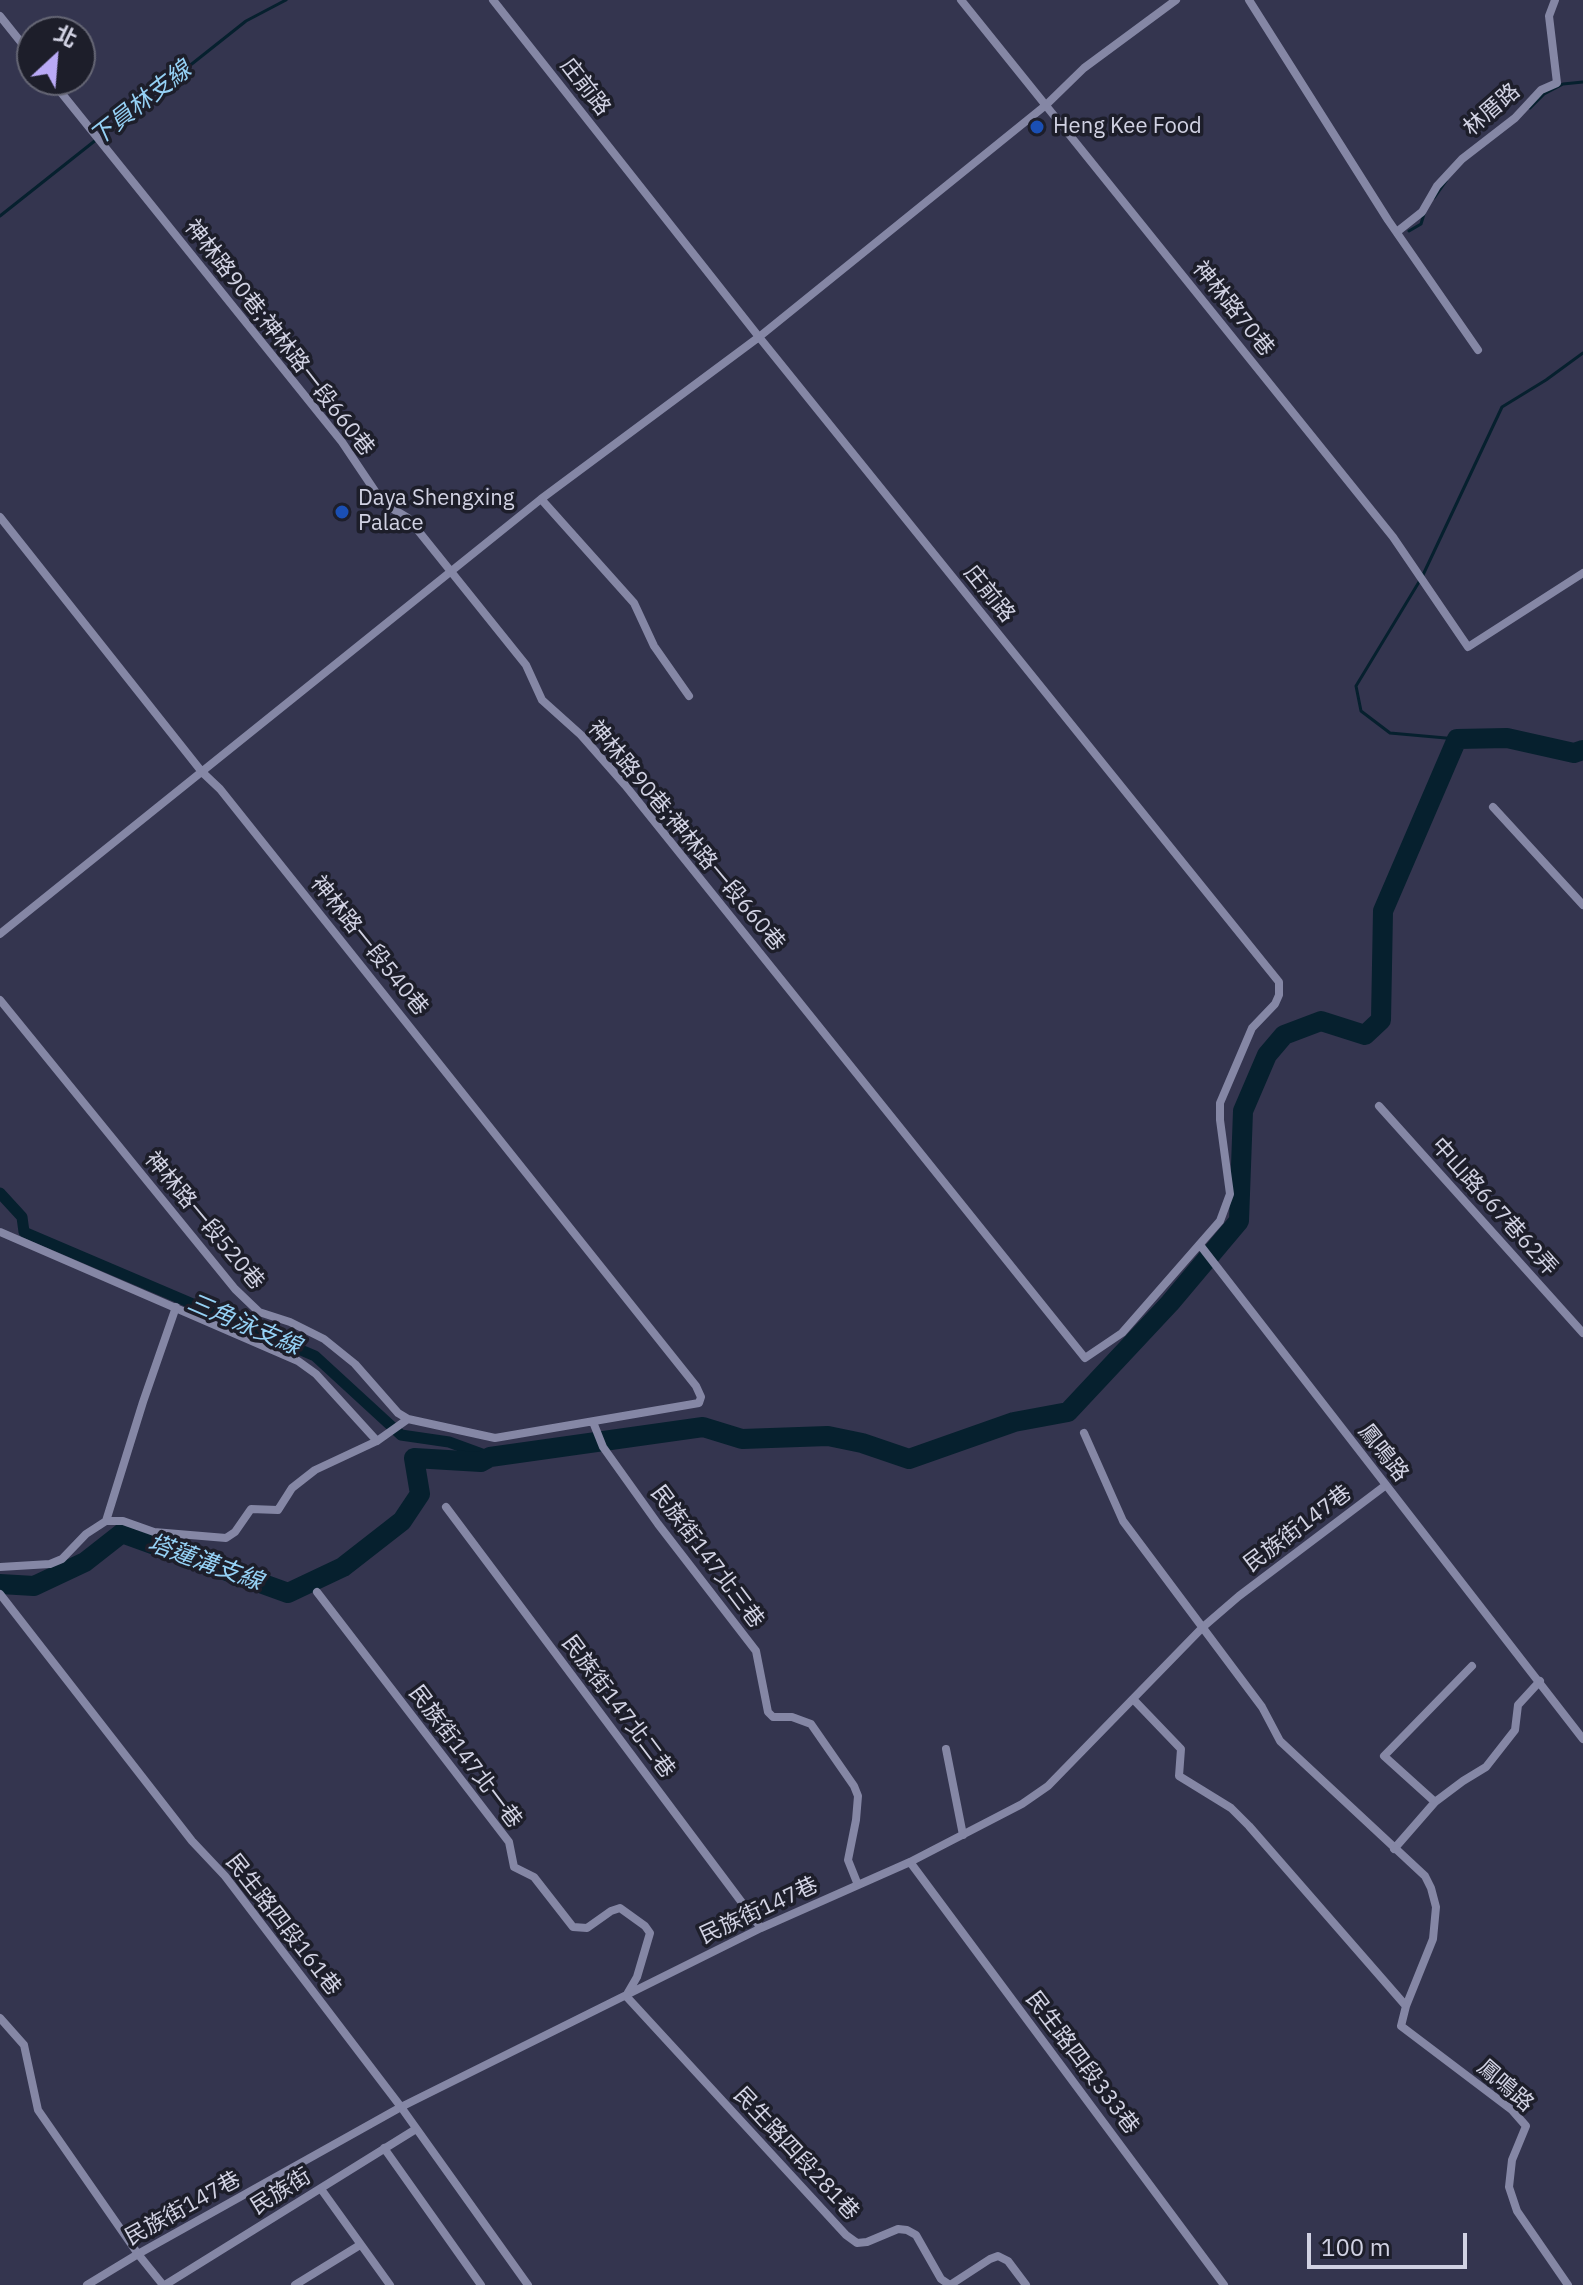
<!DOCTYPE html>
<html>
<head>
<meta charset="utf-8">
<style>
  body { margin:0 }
  #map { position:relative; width:1583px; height:2285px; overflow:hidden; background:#34354f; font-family:"IBM Plex Sans","Noto Sans TC",sans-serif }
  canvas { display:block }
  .north { position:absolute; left:16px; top:16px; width:80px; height:80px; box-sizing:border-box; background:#1d1e2a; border:2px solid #656674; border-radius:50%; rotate:26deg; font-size:22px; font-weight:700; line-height:32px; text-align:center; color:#d1d2e3 }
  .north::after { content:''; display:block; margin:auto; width:28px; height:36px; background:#baaaf6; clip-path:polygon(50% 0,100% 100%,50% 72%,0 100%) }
  .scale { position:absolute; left:1307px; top:2233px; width:160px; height:36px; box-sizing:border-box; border:4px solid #d1d2e3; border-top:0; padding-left:10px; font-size:24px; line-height:28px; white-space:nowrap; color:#d1d2e3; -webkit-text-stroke:6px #1d1e2a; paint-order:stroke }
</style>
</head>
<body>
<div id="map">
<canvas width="1583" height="2285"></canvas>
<div class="north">北</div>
<div class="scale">100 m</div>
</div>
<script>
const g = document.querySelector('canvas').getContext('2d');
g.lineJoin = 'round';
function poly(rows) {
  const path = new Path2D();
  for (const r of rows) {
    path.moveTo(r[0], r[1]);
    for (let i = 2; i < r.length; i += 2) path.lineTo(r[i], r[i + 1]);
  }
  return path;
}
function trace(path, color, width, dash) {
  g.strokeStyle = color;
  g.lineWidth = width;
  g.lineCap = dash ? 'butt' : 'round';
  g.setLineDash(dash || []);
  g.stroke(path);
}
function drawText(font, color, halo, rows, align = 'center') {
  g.font = font + ' "IBM Plex Sans","Noto Sans TC",sans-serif';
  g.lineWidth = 7;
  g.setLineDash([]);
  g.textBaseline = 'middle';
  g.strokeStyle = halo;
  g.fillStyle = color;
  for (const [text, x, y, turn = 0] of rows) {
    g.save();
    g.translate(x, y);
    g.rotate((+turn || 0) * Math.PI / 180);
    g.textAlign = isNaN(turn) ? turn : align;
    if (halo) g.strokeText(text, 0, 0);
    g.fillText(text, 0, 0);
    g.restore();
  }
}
const stream = poly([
  [1530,108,1544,94,1563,84,1583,82],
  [1434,198,1446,181],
  [0,216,246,21,286,0],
  [1409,231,1421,224,1424,214],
  [1457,739,1390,733,1361,711,1356,686,1422,577,1502,407,1546,380,1583,353]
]);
const canal = poly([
  [0,1193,22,1217,24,1232,315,1356,401,1435,449,1442,490,1457]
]);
const river = poly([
  [0,1584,34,1586,85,1562,122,1533,288,1593,343,1567,402,1521,420,1494,414,1458,481,1462,490,1457,703,1427,742,1439,828,1436,862,1443,909,1459,1014,1422,1068,1412,1170,1303,1239,1221,1243,1111,1267,1055,1284,1035,1321,1021,1365,1035,1381,1020,1383,911,1457,739,1507,738,1574,753,1583,750]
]);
const minor = poly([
  [961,0,1393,537,1468,647,1583,573],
  [1249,0,1388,220,1478,350],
  [0,16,32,56],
  [51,80,342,442,383,503,408,518,526,665,542,700,581,735,625,785,1085,1358,1122,1333,1220,1221,1230,1194,1220,1120,1220,1103,1252,1028,1275,1004,1279,995,1279,982,759,337,493,0],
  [1398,231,1422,212,1437,186,1462,159,1515,118,1541,90,1557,83,1549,16,1555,0],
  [541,499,634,603,654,646,689,696],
  [0,517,202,772,220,789,696,1386,701,1397,699,1403,495,1438,408,1419,398,1413,355,1364,324,1339,290,1322,259,1312,235,1289,0,1000],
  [1493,807,1583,905],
  [0,934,541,499,759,337,1046,105,1084,68,1176,0],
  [1379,1106,1583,1333],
  [0,1232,298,1361,316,1374,377,1441],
  [1200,1245,1583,1739],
  [593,1422,603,1447,658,1524,756,1651,768,1712,773,1717,792,1717,811,1724,854,1786,858,1796,856,1820,848,1860,858,1885],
  [1084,1433,1123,1521,1262,1707,1280,1741,1425,1876,1431,1888,1436,1907,1433,1939,1406,2006,1401,2026,1512,2110,1526,2126,1512,2160,1509,2187,1517,2211,1568,2285],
  [446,1507,761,1928],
  [106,1521,143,1402,176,1307],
  [0,1567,50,1564,62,1559,86,1534,106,1521,123,1521,154,1532,226,1538,235,1532,251,1509,278,1510,292,1488,315,1470,377,1441,408,1419],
  [317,1592,509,1842,514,1867,534,1877,573,1927,587,1928,611,1911,620,1908,645,1926,650,1933,637,1977,626,1996,846,2235,857,2243,867,2242,898,2229,907,2230,916,2235,941,2279,950,2285,990,2259,998,2256,1008,2261,1026,2285],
  [0,1594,192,1841,225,1876,401,2107,528,2285],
  [1133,1699,1181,1749,1179,1776,1231,1808,1249,1826,1406,2006],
  [946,1749,963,1835],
  [1435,1802,1384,1756,1472,1666],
  [1394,1849,1435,1802,1463,1781,1486,1767,1515,1730,1518,1705,1540,1681],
  [910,1862,1224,2285],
  [0,2018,24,2045,38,2110,138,2254,163,2285],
  [384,2148,481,2285],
  [321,2189,390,2285],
  [87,2285,138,2254,401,2107,761,1928,910,1862,1022,1804,1048,1786,1203,1627,1239,1596,1386,1485],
  [165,2285,416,2129],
  [295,2285,360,2245]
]);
const markers = [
  [1037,127,8,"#1a4fb4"],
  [342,512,8,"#1a4fb4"]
];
const streetNames = [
  ["庄前路",585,87,52],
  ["林厝路",1492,110,-41],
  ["神林路70巷",1233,309,51],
  ["神林路90巷;神林路一段660巷",279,338,52],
  ["庄前路",989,594,51],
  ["神林路90巷;神林路一段660巷",686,836,50],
  ["神林路一段540巷",369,946,51],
  ["中山路667巷62弄",1494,1207,48],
  ["神林路一段520巷",204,1221,50],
  ["鳳鳴路",1383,1453,52],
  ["民族街147巷",1298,1529,-37],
  ["民族街147北三巷",707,1557,53],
  ["民族街147北二巷",618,1707,53],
  ["民族街147北一巷",465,1757,53],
  ["民族街147巷",759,1911,-25],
  ["民生路四段161巷",283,1925,52],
  ["民生路四段333巷",1082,2063,53],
  ["鳳鳴路",1505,2086,41],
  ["民生路四段281巷",796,2154,47],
  ["民族街",281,2192,-32],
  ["民族街147巷",183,2209,-29]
];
const poiNames = [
  ["Heng Kee Food",1053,127],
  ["Daya Shengxing",358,499],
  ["Palace",358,524]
];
const waterNames = [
  ["下員林支線",141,104,-38],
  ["三角泳支線",244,1325,23],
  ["塔蓮溝支線",205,1563,20]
];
trace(stream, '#06202e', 3);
trace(canal, '#06202e', 11);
trace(river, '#06202e', 20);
trace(minor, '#8587a5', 8);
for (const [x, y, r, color] of markers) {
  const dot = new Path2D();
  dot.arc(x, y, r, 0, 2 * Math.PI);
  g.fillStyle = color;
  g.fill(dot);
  trace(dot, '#1d1e2a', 3);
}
drawText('22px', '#d1d2e3', '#1d1e2a', streetNames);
drawText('22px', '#d1d2e3', '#1d1e2a', poiNames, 'left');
drawText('italic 24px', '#95d1f5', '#1d1e2a', waterNames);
</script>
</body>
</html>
